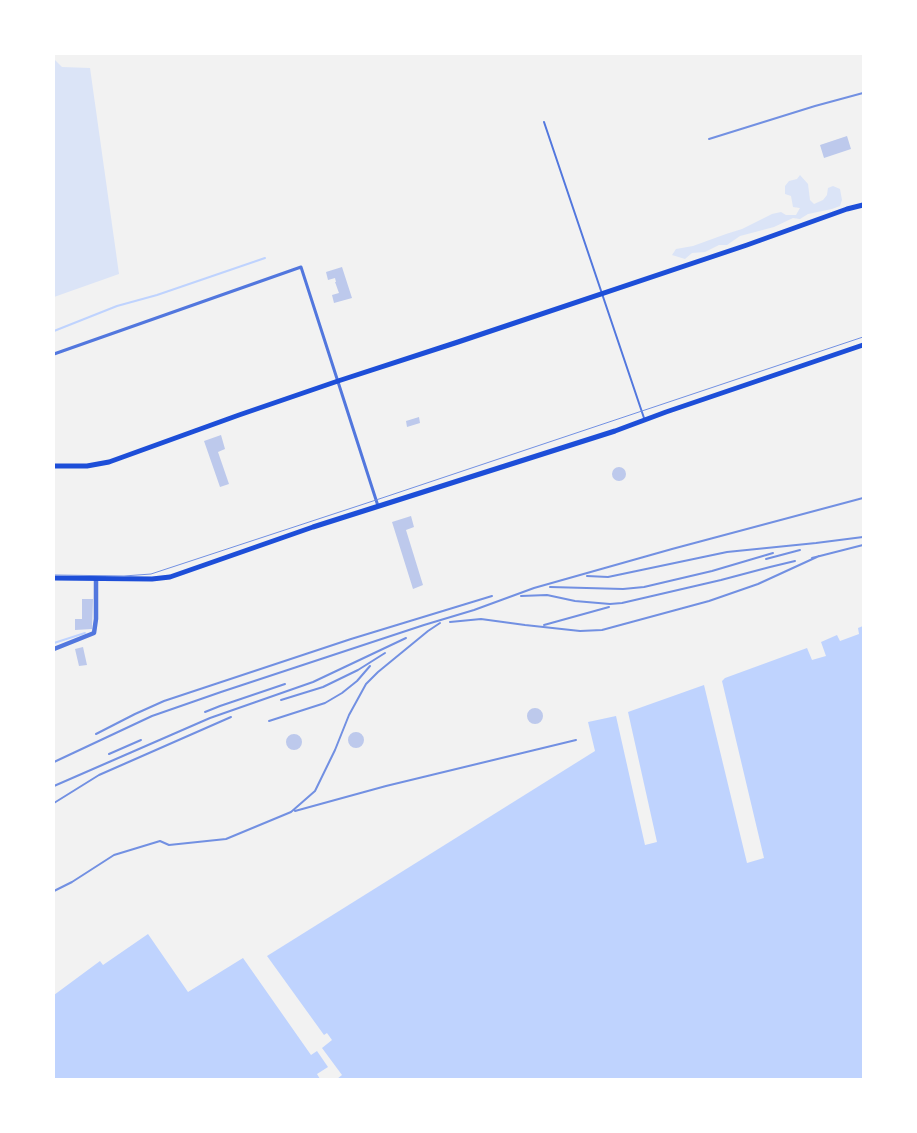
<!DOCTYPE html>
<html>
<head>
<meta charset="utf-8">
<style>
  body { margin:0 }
  #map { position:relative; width:917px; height:1133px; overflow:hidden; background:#f2f2f2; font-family:"Nunito Sans",sans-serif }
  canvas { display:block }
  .frame { position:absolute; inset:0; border:55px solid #fff; pointer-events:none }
</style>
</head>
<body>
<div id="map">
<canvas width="917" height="1133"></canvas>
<div class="frame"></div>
</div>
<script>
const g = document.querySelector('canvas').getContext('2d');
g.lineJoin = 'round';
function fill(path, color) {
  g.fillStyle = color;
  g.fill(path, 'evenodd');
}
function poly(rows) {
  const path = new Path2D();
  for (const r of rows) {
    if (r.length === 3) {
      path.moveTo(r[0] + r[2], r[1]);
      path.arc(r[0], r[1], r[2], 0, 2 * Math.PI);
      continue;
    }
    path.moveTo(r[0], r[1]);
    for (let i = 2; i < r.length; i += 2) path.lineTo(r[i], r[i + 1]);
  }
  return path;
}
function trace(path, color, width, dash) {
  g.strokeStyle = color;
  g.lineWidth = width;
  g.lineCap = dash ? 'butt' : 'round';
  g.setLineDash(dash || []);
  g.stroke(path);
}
const green = poly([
  [54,59,62,67,90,68,119,274,54,297],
  [800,175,808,184,810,200,814,204,823,200,827,195,828,188,833,186,840,189,842,200,840,206,832,209,808,214,800,219,793,218,774,227,740,236,727,245,719,245,705,252,692,253,685,259,672,255,676,249,693,246,726,234,742,229,772,214,781,212,786,215,796,215,800,208,793,207,791,196,785,194,785,186,789,181,797,179]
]);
const water = poly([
  [863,626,863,1079,337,1079,342,1075,322,1048,332,1040,327,1033,324,1035,267,956,595,751,588,722,616,716,645,845,657,842,628,712,704,685,747,863,764,858,722,681,725,678,807,648,812,660,826,656,821,642,837,635,840,641,859,634,858,628],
  [148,934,188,992,243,958,311,1055,317,1051,328,1067,317,1074,320,1079,54,1079,54,995,100,961,103,965]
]);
const stream = poly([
  [54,331,117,306,157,295,265,258],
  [54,643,85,633]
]);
const building = poly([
  [847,136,851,149,824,158,820,145],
  [342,267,352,298,334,303,332,295,339,293,335,282,336,282,335,278,328,280,326,272],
  [419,417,420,423,407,427,406,421],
  [221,435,225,449,218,452,229,484,220,487,204,441],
  [619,474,7],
  [411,516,414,527,406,530,423,585,413,589,392,522],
  [82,599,93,599,92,629,75,630,75,619,82,619],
  [83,647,87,665,79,666,75,649],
  [535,716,8],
  [356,740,8],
  [294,742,8]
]);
const service = poly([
  [544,122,644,418]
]);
const minor = poly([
  [54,354,301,267,378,506]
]);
const tertiary = poly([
  [54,649,94,633,96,619,96,579]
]);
const primary = poly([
  [54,466,87,466,109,462,239,415,338,381,458,342,747,245,847,209,863,205],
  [54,578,152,579,170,577,313,527,615,431,666,412,863,345]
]);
const tram = poly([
  [54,575,124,576,151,574,376,500,863,337]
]);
const rail = poly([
  [709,139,815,106,863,93],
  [812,558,863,545],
  [766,559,800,550],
  [587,576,608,577,727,552,816,543,863,537],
  [550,587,623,589,644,587,712,571,773,553],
  [521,596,547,595,575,601,610,604,622,603,721,580,770,567,795,561],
  [450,622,481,619,525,625,580,631,602,630,709,601,758,584,819,556],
  [544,625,609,607],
  [281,700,323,687,358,670,385,653],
  [205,712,220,706,285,684],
  [269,721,325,703,342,693,357,681,370,666],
  [96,734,135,714,164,701,351,639,492,596],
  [109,754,141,740],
  [54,762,152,716,221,692,424,625,474,610,534,588,672,549,863,498],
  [54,786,210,718,313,682,406,638],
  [54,803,99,775,231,717],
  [295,811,386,786,576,740],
  [54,891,72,882,114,855,160,841,169,845,226,839,291,812,315,791,335,750,349,715,366,684,378,672,428,631,440,623]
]);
fill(green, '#dbe4f7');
fill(water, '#bfd3fe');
trace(stream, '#bfd3fe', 2);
fill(building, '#bdc9ec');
trace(service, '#5277de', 2);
trace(minor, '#5277de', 3);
trace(tertiary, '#5277de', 4.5);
trace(primary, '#1d4ed8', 5);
trace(tram, '#7290e2', 1);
trace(rail, '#7290e2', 2);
</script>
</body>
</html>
